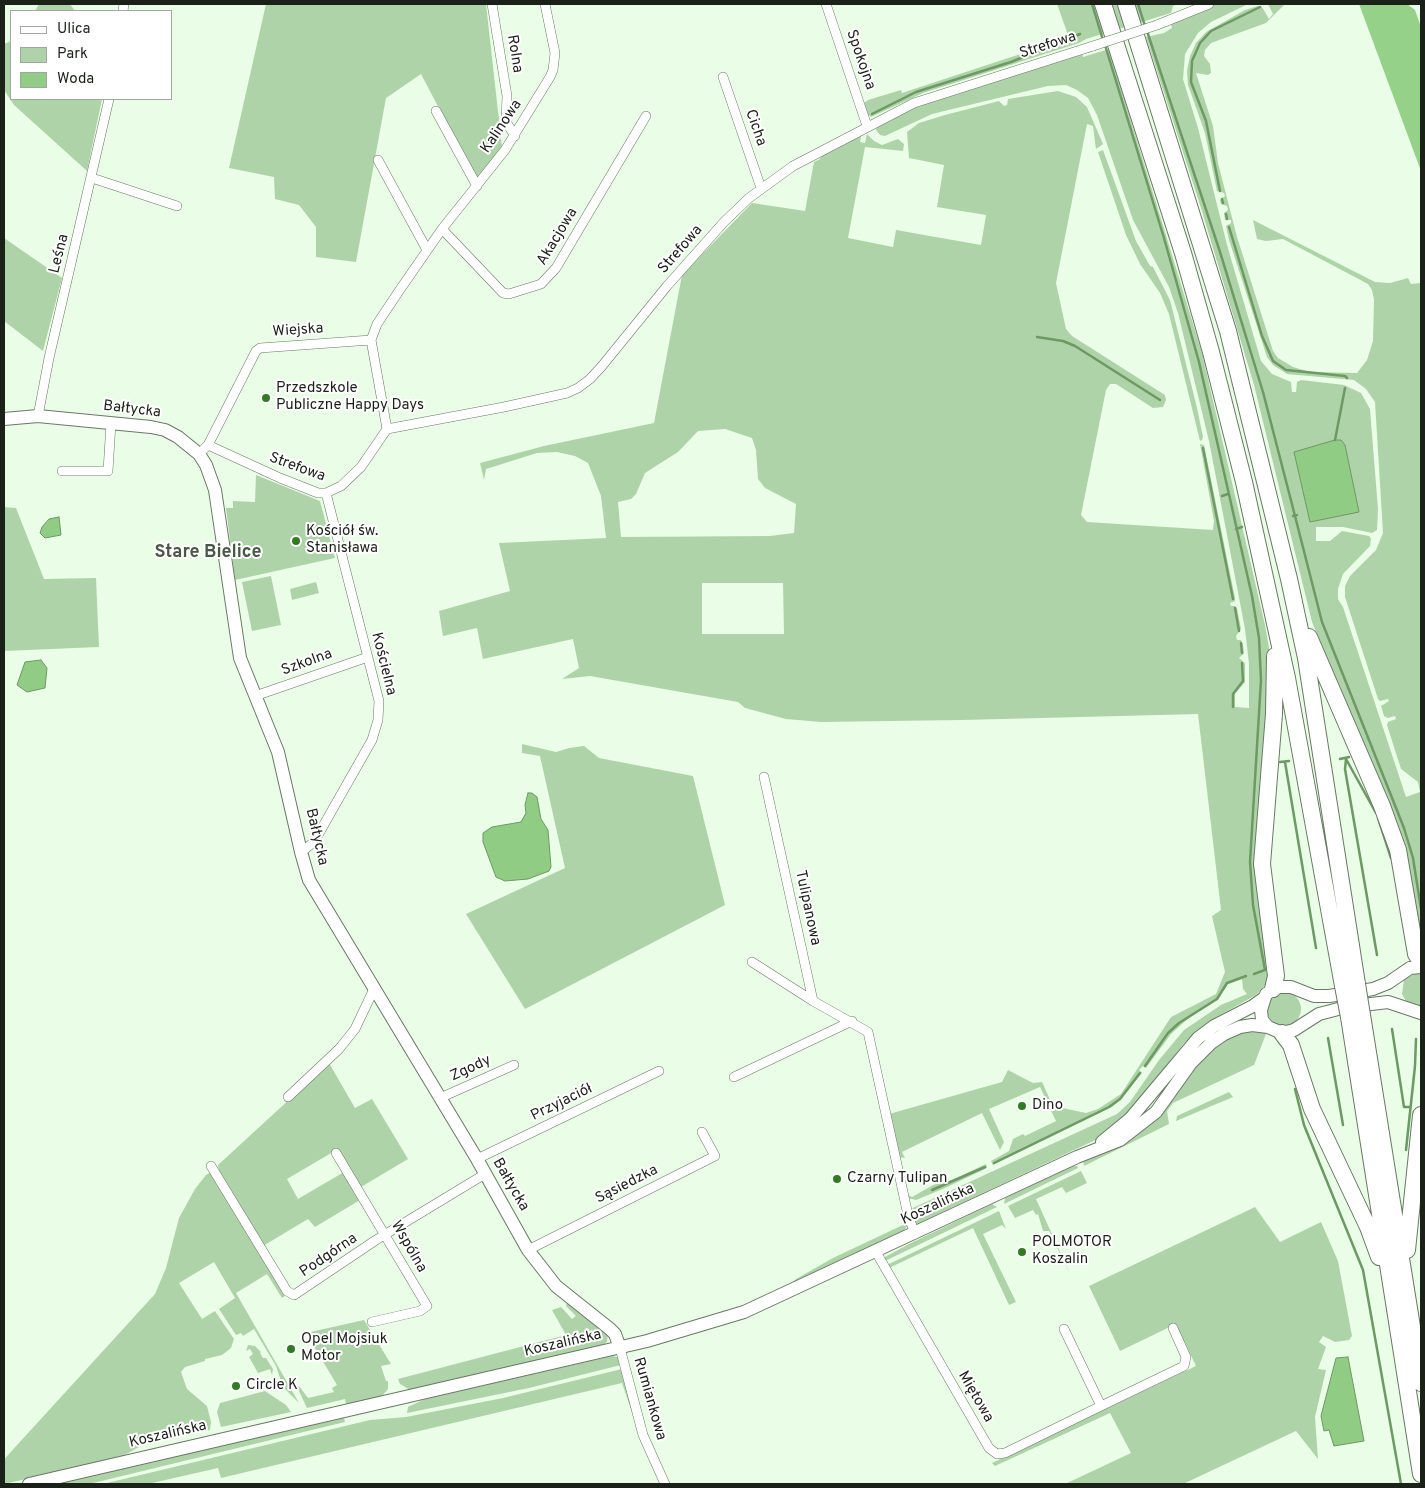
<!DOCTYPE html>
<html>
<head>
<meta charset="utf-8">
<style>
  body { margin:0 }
  #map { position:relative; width:1425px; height:1488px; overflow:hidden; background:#eafde6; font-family:Overpass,sans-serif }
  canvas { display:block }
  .frame { position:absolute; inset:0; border:5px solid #1b2119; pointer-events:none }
  .legend { position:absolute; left:10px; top:10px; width:162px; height:90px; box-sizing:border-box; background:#fff; border:1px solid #a4a6a3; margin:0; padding:6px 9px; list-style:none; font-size:15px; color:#1b2119 }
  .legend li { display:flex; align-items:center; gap:10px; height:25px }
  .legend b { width:25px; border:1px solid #a4a6a3 }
</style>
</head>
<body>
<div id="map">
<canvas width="1425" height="1488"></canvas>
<div class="frame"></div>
<ul class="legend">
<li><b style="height:6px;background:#fff"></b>Ulica</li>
<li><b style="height:14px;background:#afd3a8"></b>Park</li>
<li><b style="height:14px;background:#90cc84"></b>Woda</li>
</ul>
</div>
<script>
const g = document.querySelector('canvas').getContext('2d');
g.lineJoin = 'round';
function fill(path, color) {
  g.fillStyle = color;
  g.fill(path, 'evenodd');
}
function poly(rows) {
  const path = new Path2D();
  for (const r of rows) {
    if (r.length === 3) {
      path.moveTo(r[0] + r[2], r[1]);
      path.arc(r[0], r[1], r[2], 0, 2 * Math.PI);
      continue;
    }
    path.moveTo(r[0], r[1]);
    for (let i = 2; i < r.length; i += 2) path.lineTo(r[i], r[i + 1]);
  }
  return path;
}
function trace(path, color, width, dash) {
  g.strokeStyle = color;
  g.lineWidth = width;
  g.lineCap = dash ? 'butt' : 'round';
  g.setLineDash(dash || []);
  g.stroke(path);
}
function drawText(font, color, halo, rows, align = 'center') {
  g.font = font + ' Overpass,sans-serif';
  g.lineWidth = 4;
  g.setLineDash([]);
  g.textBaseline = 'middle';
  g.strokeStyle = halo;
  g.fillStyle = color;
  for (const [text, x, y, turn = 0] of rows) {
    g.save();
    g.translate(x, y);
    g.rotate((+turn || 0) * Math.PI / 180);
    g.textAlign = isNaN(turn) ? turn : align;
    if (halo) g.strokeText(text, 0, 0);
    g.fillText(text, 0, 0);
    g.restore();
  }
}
const green = poly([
  [39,4,70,4,75,11,35,11],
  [266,4,486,4,502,147,476,179,421,74,386,98,356,262,316,257,316,227,299,205,275,199,274,177,229,168],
  [1057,4,1178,4,1173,6,1171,13,1086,39,1079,43,923,93,871,117,866,113,864,103,868,100,901,90,902,93,1069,38],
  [1216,4,1248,4,1211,22,1198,33,1185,54,1183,79,1198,128,1227,245,1261,361,1272,374,1291,382,1292,392,1296,392,1297,382,1301,380,1344,385,1361,393,1370,409,1378,509,1377,530,1372,533,1343,527,1316,527,1316,541,1330,541,1342,531,1369,536,1371,539,1370,546,1343,574,1338,589,1338,599,1343,607,1406,797,1420,792,1418,782,1401,769,1387,725,1388,722,1396,719,1395,716,1388,718,1384,716,1381,706,1389,701,1388,699,1380,701,1378,699,1345,597,1345,586,1350,576,1376,550,1383,533,1375,402,1366,389,1354,380,1287,374,1273,365,1267,357,1229,240,1226,226,1231,223,1231,220,1225,220,1224,213,1228,210,1227,206,1221,204,1220,200,1225,196,1224,193,1217,191,1205,133,1188,85,1187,71,1190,56,1196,43,1206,32,1245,10,1258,6,1262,7,1269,19,1273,14,1268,4,1285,4,1266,23,1211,43,1205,50,1204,56,1210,64,1211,73,1208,75,1196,73,1213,126,1218,163,1237,237,1273,351,1278,358,1293,367,1310,372,1357,373,1367,360,1373,341,1374,300,1372,290,1368,284,1283,239,1266,241,1257,239,1253,220,1375,282,1390,283,1408,278,1411,284,1421,283,1421,940,1404,847,1312,622,1254,385,1201,208,1146,37,1164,33,1172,28,1171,24],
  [11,41,11,99,102,99,87,171,14,105,4,90,4,44],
  [1109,49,1202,353,1265,625,1270,654,1269,974,1266,984,1256,995,1211,1020,1184,1043,1136,1105,1106,1135,917,1224,914,1222,911,1212,913,1208,1117,1114,1130,1102,1159,1060,1184,1030,1221,1005,1247,994,1243,989,1242,979,1228,984,1217,1000,1192,1015,1171,1034,1146,1068,1143,1066,1139,1070,1142,1073,1122,1098,1112,1107,993,1165,991,1161,1009,1151,1013,1139,1023,1134,1025,1136,1056,1121,1040,1087,989,1109,1004,1142,1000,1150,982,1113,902,1152,905,1158,899,1157,889,1114,1002,1082,1008,1070,1033,1083,1042,1082,1053,1106,1086,1113,1098,1109,1121,1094,1171,1017,1216,994,1225,972,1212,916,1221,910,1198,714,962,720,821,722,786,719,745,708,738,702,590,676,562,679,579,668,573,639,483,659,477,628,443,636,439,611,510,591,499,543,606,538,601,496,588,463,575,456,557,452,537,453,486,469,484,480,480,463,544,446,654,423,682,275,752,203,805,211,814,162,820,159,822,154,859,135,861,137,860,142,865,143,867,134,874,141,882,145,898,139,904,144,903,151,865,147,848,238,893,247,896,230,981,245,986,215,937,207,944,165,909,158,907,132,919,123,945,115,999,101,1004,106,1007,105,1008,99,1058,91,1076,97,1087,107,1103,144,1096,149,1093,126,1087,124,1056,283,1066,329,1072,336,1165,395,1166,400,1163,407,1153,408,1116,384,1110,384,1106,390,1081,515,1087,522,1213,530,1214,521,1200,444,1204,445,1235,598,1235,601,1230,603,1231,606,1235,606,1237,608,1241,629,1236,636,1237,640,1241,640,1243,645,1244,653,1239,658,1245,663,1245,682,1235,694,1235,707,1249,708,1249,664,1245,629,1209,441,1178,313,1169,287,1133,220,1097,115,1088,98,1077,90,1066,85,1048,86,932,114,885,136,880,135,876,130,877,126,900,113,926,102,1082,53,1083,57],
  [725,429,752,438,756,450,758,479,765,488,796,504,794,533,770,536,621,537,618,502,631,499,636,494,645,473,678,452,698,431],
  [702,583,783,583,784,634,702,634],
  [1103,150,1136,241,1150,266,1153,267,1170,300,1197,408,1203,437,1202,440,1200,441,1169,314,1160,293,1140,264,1126,235,1098,152],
  [4,238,62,278,43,351,4,321],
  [256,475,320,501,335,558,235,580,226,508,233,508,233,501,255,502],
  [4,507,16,508,44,579,96,578,99,647,4,651],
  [271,576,281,625,252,631,242,582],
  [316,582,319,593,292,600,290,589],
  [522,744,556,752,569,748,584,746,599,758,693,776,725,905,525,1009,466,914,565,868,540,756,522,753],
  [1417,972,1421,972,1421,1007,1407,1003,1402,994,1404,980],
  [1284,1009,17],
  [1248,1030,1264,1032,1266,1034,1254,1065,1173,1103,1167,1111,1169,1124,1084,1166,1083,1161,1116,1145,1220,1042],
  [329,1063,355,1108,372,1099,408,1159,361,1187,338,1149,287,1179,298,1199,344,1172,360,1200,315,1227,308,1219,263,1246,219,1171,218,1165],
  [1229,1092,1233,1097,1176,1121,1177,1116],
  [986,1164,987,1168,945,1188,916,1200,908,1198,908,1195,912,1197,933,1185,952,1180],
  [1072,1166,1077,1166,1078,1168,1004,1204,1005,1198],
  [1081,1171,1087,1183,1066,1193,1062,1187,1036,1199,1071,1276,1049,1231,1043,1231,1038,1214,1036,1215,1033,1210,1015,1218,1008,1206],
  [211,1172,285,1296,282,1298,267,1274,236,1293,299,1403,283,1387,276,1366,254,1329,243,1336,241,1333,236,1335,219,1309,235,1298,214,1262,179,1283,202,1319,215,1311,234,1339,231,1348,222,1355,205,1359,205,1361,185,1367,181,1372,187,1389,207,1406,211,1422,210,1430,150,1441,139,1445,139,1447,121,1457,4,1484,4,1460,8,1455,155,1294,166,1268,179,1218,195,1189,206,1175],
  [992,1204,997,1207,885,1261,885,1257,909,1244],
  [1255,1207,1280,1242,1321,1222,1338,1261,1352,1336,1349,1340,1335,1342,1323,1336,1319,1342,1326,1347,1318,1369,1326,1370,1315,1417,1318,1459,1296,1431,1183,1484,1065,1484,1131,1453,1110,1413,995,1466,992,1463,1196,1366,1176,1324,1120,1351,1089,1286],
  [999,1211,1006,1229,1002,1225,983,1234,1016,1302,1009,1305,973,1228,889,1268,887,1265],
  [907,1223,907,1226,902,1233,788,1286,796,1279,833,1258],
  [567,1302,608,1334,607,1342,603,1345,410,1390,400,1384,398,1379,566,1335,552,1310,561,1307,572,1319,576,1316,566,1306],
  [364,1320,391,1364,381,1366,386,1381,388,1381,388,1389,382,1396,346,1404,345,1399,307,1408,297,1387,299,1386,308,1398,334,1392,332,1388,337,1385,306,1333],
  [248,1345,255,1346,261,1352,260,1353,263,1358,266,1358,273,1369,272,1375,270,1369,258,1373,249,1357,253,1354,250,1349,246,1351],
  [612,1356,618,1357,621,1365,529,1388,407,1413,408,1407,425,1399],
  [622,1369,639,1433,622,1383,221,1478,218,1468,148,1484,103,1484,370,1420,406,1417,503,1398],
  [265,1391,286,1405,291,1412,221,1427,217,1412,220,1403],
  [344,1418,345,1422,89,1484,55,1484]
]);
const forest = poly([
  [1359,4,1407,4,1415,10,1421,27,1421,171]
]);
const water = poly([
  [1335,440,1341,440,1345,445,1359,512,1310,522,1294,452,1335,440],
  [59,517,61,535,45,538,40,533,42,527,49,519,59,517],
  [41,660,47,668,45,688,27,692,17,685,25,662,41,660],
  [528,793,532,793,537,797,541,819,548,830,551,867,549,871,528,879,505,881,496,877,483,842,483,833,492,827,521,822,526,813,525,805,528,793],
  [1348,1357,1364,1441,1334,1446,1329,1430,1324,1431,1321,1416,1336,1358,1348,1357]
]);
const stream = poly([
  [1092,4,1103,40],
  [1138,4,1145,26],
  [1147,31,1220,252,1263,392,1295,516,1297,515],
  [1105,45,1164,238,1199,362,1252,596,1259,638,1261,680,1250,862,1253,905,1265,970,1254,974],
  [872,114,916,92,1011,62,1080,34],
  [1220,191,1206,121,1191,82,1192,61,1200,43,1211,31,1260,7],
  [1222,199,1223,203],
  [1226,214,1227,219],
  [1229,227,1262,336,1273,361,1286,370,1345,376,1347,378],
  [1037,337,1063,341,1075,346,1160,400],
  [1335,440,1345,388],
  [1203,448,1233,599],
  [1222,496,1228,494],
  [1293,516,1295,516,1322,622,1404,828,1413,858,1421,909],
  [1236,529,1242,527],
  [1235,608,1239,631],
  [1241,643,1242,653],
  [1233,707,1233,694,1243,681,1242,663],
  [1340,759,1349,757],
  [1346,759,1345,769,1377,955],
  [1346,759,1376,813],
  [1280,762,1289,761],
  [1285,762,1316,948],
  [1378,818,1391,858],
  [1392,1029,1404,1107,1409,1107],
  [1328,1038,1343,1125],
  [1145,1066,1168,1033,1179,1023,1217,999,1227,983,1246,976],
  [1295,1089,1304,1125,1363,1270,1401,1484],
  [1406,1150,1415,1066,1416,1039],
  [994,1163,1109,1107,1120,1099,1140,1073],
  [932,1190,985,1167]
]);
const street = poly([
  [492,4,507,96,506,122,515,136],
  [826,4,867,126],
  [123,11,124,4],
  [1157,25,1209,4],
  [723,77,761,188],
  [436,111,477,186],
  [378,160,427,250],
  [92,178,177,206],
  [442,229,503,293,509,294,541,284,556,268,646,116],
  [38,416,49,358,109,99],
  [387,429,504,407,567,393,578,388,590,379,602,366,667,286,724,222,749,198,793,166,914,103,1093,46],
  [387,429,371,340,377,324,399,291,442,229,505,150,550,77,553,70,555,53,545,4],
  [208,445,280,478,318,493,326,493,341,486,361,467,387,429],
  [199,454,208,445,256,351,260,348,371,340],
  [62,471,108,471,111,423],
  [255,696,368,657],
  [764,777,813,1001,868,1032,908,1215,915,1234],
  [301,852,314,842,372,740,378,720,379,701,326,493],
  [752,962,813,1001],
  [734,1077,852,1021],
  [288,1097,339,1049,355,1029,374,989],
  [440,1098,514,1065],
  [336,1153,427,1306,420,1311,372,1322],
  [477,1159,659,1071],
  [211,1166,287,1291,294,1295,376,1240,485,1174],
  [528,1250,715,1156,702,1132],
  [876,1252,989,1448,997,1454,1005,1453,1101,1406,1064,1329],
  [620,1348,643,1435,665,1484],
  [1101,1406,1184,1366,1186,1357,1173,1328]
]);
const secondary = poly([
  [4,419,38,416,151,427,165,430,178,437,199,454,206,465,215,490,240,658,278,752,301,852,309,880,477,1159,528,1250,556,1286,610,1329,615,1334,620,1348],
  [1421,967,1410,968,1388,983,1373,989,1329,996,1314,996,1291,987,1278,987,1266,994,1261,1010,1262,1020,1268,1027,1282,1033,1294,1030,1319,1014,1346,1007,1388,1002,1421,1013],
  [1102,1142,1130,1119,1198,1038,1214,1026,1253,1006,1264,998],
  [29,1484,647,1341,744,1312,1077,1157,1120,1140,1156,1112,1191,1063,1211,1043,1224,1034,1240,1027,1252,1025,1268,1027]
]);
const highway = poly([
  [1103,4,1183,253,1211,352,1244,482,1287,678,1343,986],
  [1126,4,1228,331,1289,579,1306,658,1357,984],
  [1309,637,1382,806,1398,850,1416,954,1421,962],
  [1273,989,1276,976,1262,864,1274,714,1275,656],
  [1362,1015,1421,1383],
  [1349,1017,1421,1474],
  [1282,1033,1291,1045,1312,1109,1368,1227,1379,1257],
  [1407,1250,1421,1115]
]);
const streetBridge = poly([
  [1093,46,1157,25]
]);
const highwayBridge = poly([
  [1357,984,1362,1015],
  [1343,986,1349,1017]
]);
const markers = [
  [266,398,5,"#317b21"],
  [296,541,5,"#317b21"],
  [1022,1106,5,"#317b21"],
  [837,1179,5,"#317b21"],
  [1022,1252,5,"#317b21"],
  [291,1349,5,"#317b21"],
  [236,1386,5,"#317b21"]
];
const streetNames = [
  ["Strefowa",1048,46,-18],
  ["Rolna",514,54,81],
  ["Spokojna",860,60,71],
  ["Kalinowa",502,127,-56],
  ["Cicha",755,128,71],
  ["Akacjowa",558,237,-59],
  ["Strefowa",681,250,-49],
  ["Leśna",60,254,-76],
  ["Wiejska",298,331,-4],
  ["Bałtycka",132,410,7],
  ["Strefowa",297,468,20],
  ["Szkolna",307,663,-20],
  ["Kościelna",383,664,76],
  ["Bałtycka",316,837,77],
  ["Tulipanowa",807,908,78],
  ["Zgody",471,1069,-25],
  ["Przyjaciół",562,1103,-26],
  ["Bałtycka",510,1185,60],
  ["Sąsiedzka",627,1185,-27],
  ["Koszalińska",938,1205,-25],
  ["Wspólna",408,1247,60],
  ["Podgórna",329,1256,-34],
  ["Koszalińska",563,1344,-13],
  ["Miętowa",975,1397,60],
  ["Rumiankowa",649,1399,74],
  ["Koszalińska",168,1435,-13]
];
const poiNames = [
  ["Przedszkole",276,389],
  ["Publiczne Happy Days",276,406],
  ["Kościół św.",306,532],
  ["Stanisława",306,549],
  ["Dino",1032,1106],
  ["Czarny Tulipan",847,1179],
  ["POLMOTOR",1032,1243],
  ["Koszalin",1032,1260],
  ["Opel Mojsiuk",301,1340],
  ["Motor",301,1357],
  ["Circle K",246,1386]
];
const quarterNames = [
  ["Stare Bielice",208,553]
];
fill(green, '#afd3a8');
fill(forest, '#95d189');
fill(water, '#90cc84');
trace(water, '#6d9964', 1);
trace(stream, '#6d9964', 2.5);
trace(street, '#697966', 10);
trace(secondary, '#697966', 14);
trace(highway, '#697966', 18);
trace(street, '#fff', 9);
trace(secondary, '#fff', 12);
trace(highway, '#fff', 16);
trace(streetBridge, '#697966', 10, []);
trace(highwayBridge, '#697966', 18, []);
trace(streetBridge, '#fff', 9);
trace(highwayBridge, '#fff', 16);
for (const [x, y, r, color] of markers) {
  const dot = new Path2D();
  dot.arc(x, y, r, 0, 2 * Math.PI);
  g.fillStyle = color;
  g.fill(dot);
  trace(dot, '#fff', 2);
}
drawText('15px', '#1b2119', '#fff', streetNames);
drawText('15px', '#1b2119', '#fff', poiNames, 'left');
drawText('bold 18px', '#495846', '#fff', quarterNames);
</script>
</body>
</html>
